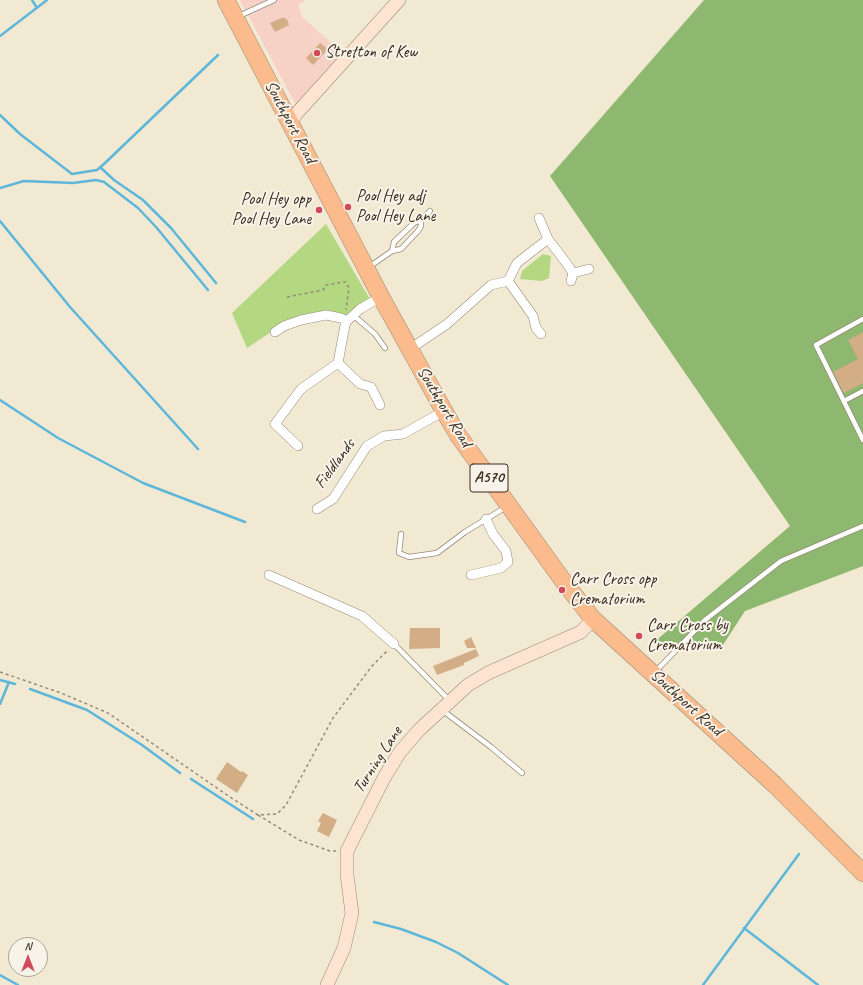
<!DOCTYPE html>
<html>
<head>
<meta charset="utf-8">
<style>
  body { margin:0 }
  #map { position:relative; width:863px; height:985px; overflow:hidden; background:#f2e9d2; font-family:Caveat,sans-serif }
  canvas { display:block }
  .north { position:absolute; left:8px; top:937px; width:40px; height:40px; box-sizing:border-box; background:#f7f3e8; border:1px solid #aca397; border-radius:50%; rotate:0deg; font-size:11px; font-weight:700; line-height:16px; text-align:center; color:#3b2a1e }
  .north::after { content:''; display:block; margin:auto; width:14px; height:18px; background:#d1495b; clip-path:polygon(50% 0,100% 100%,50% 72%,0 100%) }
</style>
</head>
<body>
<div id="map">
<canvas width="863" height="985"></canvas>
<div class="north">N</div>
</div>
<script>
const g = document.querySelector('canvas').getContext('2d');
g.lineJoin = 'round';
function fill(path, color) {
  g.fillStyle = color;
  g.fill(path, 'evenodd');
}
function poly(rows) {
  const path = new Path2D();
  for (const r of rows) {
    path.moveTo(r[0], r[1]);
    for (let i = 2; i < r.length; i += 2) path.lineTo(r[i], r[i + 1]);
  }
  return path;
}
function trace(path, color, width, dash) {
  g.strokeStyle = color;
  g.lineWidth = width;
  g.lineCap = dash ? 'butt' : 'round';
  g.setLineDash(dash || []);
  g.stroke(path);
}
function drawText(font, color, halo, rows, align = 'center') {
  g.font = font + ' Caveat,sans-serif';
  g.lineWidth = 4;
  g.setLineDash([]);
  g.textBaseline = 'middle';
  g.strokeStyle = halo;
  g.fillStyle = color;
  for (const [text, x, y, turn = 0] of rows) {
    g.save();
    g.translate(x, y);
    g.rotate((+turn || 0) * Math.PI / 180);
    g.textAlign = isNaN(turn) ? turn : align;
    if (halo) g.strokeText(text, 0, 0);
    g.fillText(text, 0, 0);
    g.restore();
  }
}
const built = poly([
  [240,0,304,0,305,1,298,5,302,17,344,54,296,105]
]);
const green = poly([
  [326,224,371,301,348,318,326,314,274,330,247,348,232,313],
  [543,254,551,256,549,278,542,281,520,279,522,271]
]);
const forest = poly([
  [704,0,863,0,863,566,745,611,721,648,653,643,790,526,550,176]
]);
const stream = poly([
  [32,0,37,8],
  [0,36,47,0],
  [0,115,20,134,72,174,97,170,105,163,218,55],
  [100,167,114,180,143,200,171,228,216,283],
  [0,188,24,181,73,183,96,180,104,182,138,208,156,227,208,290],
  [0,221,70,307,198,449],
  [0,400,58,438,143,483,245,522],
  [0,680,15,684],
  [30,689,87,710,142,745,180,773],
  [0,704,9,682],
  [191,779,253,819],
  [374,922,401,929,436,942,458,953,508,985],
  [744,928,818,985],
  [0,975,18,985],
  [703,985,799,854]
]);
const building = poly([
  [284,17,285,19,287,19,289,25,275,32,270,23],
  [320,43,328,49,313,65,306,58],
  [863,332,863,383,844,393,833,372,858,359,848,340],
  [410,628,440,628,440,648,409,649],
  [471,637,476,648,467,648,464,641],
  [476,649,479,656,464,663,464,665,437,675,433,666],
  [227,762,241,772,242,771,248,775,237,793,216,779],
  [323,813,337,820,329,837,317,831,321,823,318,821]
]);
const path = poly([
  [287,297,323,290,326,285,343,282,346,282,349,288,346,310],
  [0,672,61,693,108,713,230,797,258,815,277,814,286,805,333,718,372,666,387,651],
  [258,815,299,840,330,851,337,851]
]);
const lane = poly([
  [239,16,274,0],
  [420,221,430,211],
  [369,267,392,251,394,242,415,222,420,221,421,223,421,226,418,231,401,249,392,251],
  [353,315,375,334,385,348],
  [863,319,816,345,863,440],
  [844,401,863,391],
  [401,534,399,553,409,557,437,553,465,532,506,507],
  [394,644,450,701],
  [656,671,705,620,781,561,863,526],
  [442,710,491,747,522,773]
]);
const street = poly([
  [539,218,548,239],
  [508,281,533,316,536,328,541,334],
  [571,281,573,273,589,269],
  [275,332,284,326,301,320,326,315,341,318,347,321],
  [410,349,447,324,491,285,508,281,517,263,548,239,567,264,573,273],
  [380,405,371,387,360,384,338,363,345,325,347,321,360,309,381,297],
  [298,446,275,424,301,389,338,363],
  [317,509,333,499,367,446,384,436,403,434,444,411],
  [269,575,362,616,394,644],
  [471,575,501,568,508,562,506,551,493,534,486,519]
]);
const secondary = poly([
  [290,122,297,113,399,0],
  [327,985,344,948,352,913,347,875,347,851,385,776,400,752,419,730,468,685,488,673,581,632,593,619]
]);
const highway = poly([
  [226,0,381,297,444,411,458,435,564,582,593,619,775,785,863,873]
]);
const markers = [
  [317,53,4,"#d1495b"],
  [348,207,4,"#d1495b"],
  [319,210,4,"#d1495b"],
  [562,590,4,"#d1495b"],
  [639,636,4,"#d1495b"]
];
const shields = [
  [489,478,38]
];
const shieldNames = [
  ["A570",489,478]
];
const poiNames = [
  ["Stretton of Kew",325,53],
  ["Pool Hey adj",356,197],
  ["Pool Hey Lane",356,217],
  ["Pool Hey opp",311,200,"right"],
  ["Pool Hey Lane",311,220,"right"],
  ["Carr Cross opp",570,580],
  ["Crematorium",570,600],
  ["Carr Cross by",647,626],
  ["Crematorium",647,646]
];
const streetNames = [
  ["Southport Road",290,122,62],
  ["Southport Road",444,407,59],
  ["Fieldlands",335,464,-54],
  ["Southport Road",686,703,42],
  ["Turning Lane",378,760,-57]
];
fill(built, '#f7d1c6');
fill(green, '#b3d881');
fill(forest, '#8eb86f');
trace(stream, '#5cb7da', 2.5);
fill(building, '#d2ad86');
trace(lane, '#968a78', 6);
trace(street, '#968a78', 10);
trace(secondary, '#968a78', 14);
trace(highway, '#968a78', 18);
trace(path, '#968a78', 1.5, [3, 3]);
trace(lane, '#fff', 4.5);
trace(street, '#fff', 9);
trace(secondary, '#fde4d1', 13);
trace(highway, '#fbbb8c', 17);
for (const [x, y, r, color] of markers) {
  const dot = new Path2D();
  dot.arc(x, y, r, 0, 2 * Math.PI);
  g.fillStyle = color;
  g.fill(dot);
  trace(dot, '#f7f3e8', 1.5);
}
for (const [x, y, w] of shields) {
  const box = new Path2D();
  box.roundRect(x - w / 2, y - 14, w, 28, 3);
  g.fillStyle = '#f7f3e8';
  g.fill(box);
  trace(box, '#3b2a1e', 1);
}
drawText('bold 16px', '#3b2a1e', null, shieldNames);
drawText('17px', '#3b2a1e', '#f7f3e8', poiNames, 'left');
drawText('17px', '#3b2a1e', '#f7f3e8', streetNames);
</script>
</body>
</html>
